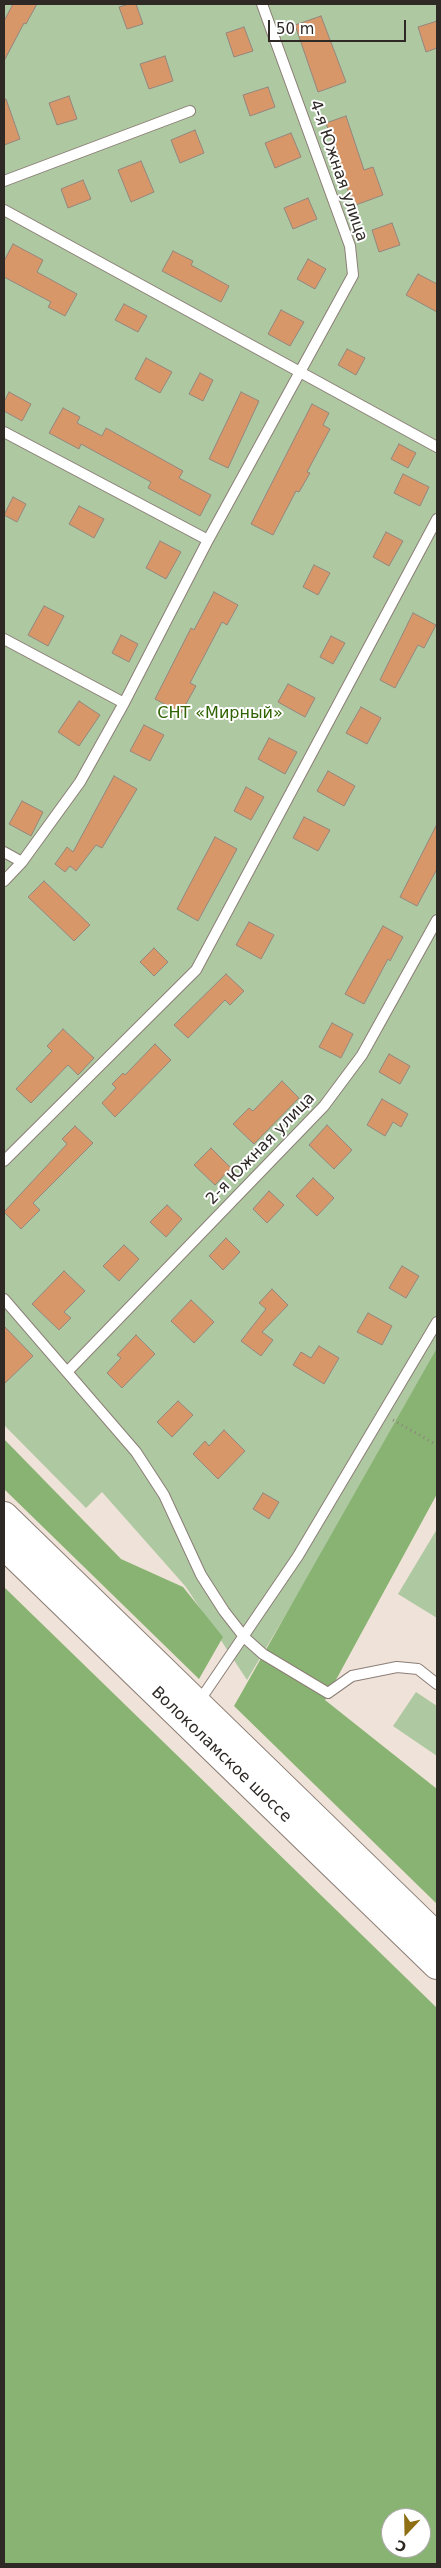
<!DOCTYPE html>
<html>
<head>
<meta charset="utf-8">
<style>
  body { margin:0 }
  #map { position:relative; width:441px; height:2568px; overflow:hidden; background:#efe2d8; font-family:"DejaVu Sans",sans-serif }
  canvas { display:block }
  .frame { position:absolute; inset:0; border:5px solid #2e2925; pointer-events:none }
  .north { position:absolute; left:381px; top:2508px; width:50px; height:50px; box-sizing:border-box; background:#fff; border:1px solid #aba9a8; border-radius:50%; rotate:201deg; font-size:14px; font-weight:700; line-height:20px; text-align:center; color:#2e2925 }
  .north::after { content:''; display:block; margin:auto; width:18px; height:22px; background:#8f6f14; clip-path:polygon(50% 0,100% 100%,50% 72%,0 100%) }
  .scale { position:absolute; left:268px; top:20px; width:138px; height:22px; box-sizing:border-box; border:2px solid #2e2925; border-top:0; padding-left:6px; font-size:15px; line-height:18px; white-space:nowrap; color:#2e2925; -webkit-text-stroke:4px #fff; paint-order:stroke }
</style>
</head>
<body>
<div id="map">
<canvas width="441" height="2568"></canvas>
<div class="frame"></div>
<div class="north">С</div>
<div class="scale">50 m</div>
</div>
<script>
const g = document.querySelector('canvas').getContext('2d');
g.lineJoin = 'round';
function fill(path, color) {
  g.fillStyle = color;
  g.fill(path, 'evenodd');
}
function poly(rows) {
  const path = new Path2D();
  for (const r of rows) {
    path.moveTo(r[0], r[1]);
    for (let i = 2; i < r.length; i += 2) path.lineTo(r[i], r[i + 1]);
  }
  return path;
}
function trace(path, color, width, dash) {
  g.strokeStyle = color;
  g.lineWidth = width;
  g.lineCap = dash ? 'butt' : 'round';
  g.setLineDash(dash || []);
  g.stroke(path);
}
function drawText(font, color, halo, rows, align = 'center') {
  g.font = font + ' "DejaVu Sans",sans-serif';
  g.lineWidth = 4;
  g.setLineDash([]);
  g.textBaseline = 'middle';
  g.strokeStyle = halo;
  g.fillStyle = color;
  for (const [text, x, y, turn = 0] of rows) {
    g.save();
    g.translate(x, y);
    g.rotate((+turn || 0) * Math.PI / 180);
    g.textAlign = isNaN(turn) ? turn : align;
    if (halo) g.strokeText(text, 0, 0);
    g.fillText(text, 0, 0);
    g.restore();
  }
}
const green = poly([
  [4,4,437,4,437,1494,316,1564,247,1680,186,1587,102,1492,86,1508,4,1425],
  [437,1529,437,1618,398,1594],
  [416,1692,437,1706,437,1756,393,1726]
]);
const forest = poly([
  [437,1348,437,1494,325,1700,437,1789,437,1904,234,1706],
  [4,1439,121,1559,183,1587,223,1637,199,1679,4,1489],
  [4,1587,437,2008,437,2564,4,2564],
  [391,2518,421,2518,421,2548,391,2548]
]);
const building = poly([
  [13,4,37,4,26,24,24,23,4,61,4,21,13,4],
  [129,4,136,4,143,24,127,29,119,7,129,4],
  [321,16,346,82,318,92,295,25,321,16],
  [437,21,437,48,426,52,418,27,437,21],
  [244,27,253,51,234,57,226,33,244,27],
  [165,56,173,81,149,89,140,64,165,56],
  [268,87,275,107,250,116,243,95,268,87],
  [69,96,77,119,57,125,49,103,69,96],
  [4,99,6,99,20,139,4,145,4,99],
  [346,116,364,170,373,167,383,195,353,206,326,123,346,116],
  [195,130,204,153,180,163,171,140,195,130],
  [291,133,301,157,275,168,265,143,291,133],
  [141,161,154,192,131,202,118,170,141,161],
  [83,180,91,199,68,208,61,189,83,180],
  [308,198,317,219,293,229,284,208,308,198],
  [392,223,400,245,379,252,372,230,392,223],
  [13,244,43,260,37,272,77,294,65,316,48,307,51,302,4,277,4,261,13,244],
  [173,251,193,261,191,265,229,286,221,302,162,271,173,251],
  [308,259,326,269,315,289,297,279,308,259],
  [418,274,437,284,437,312,406,295,418,274],
  [124,304,147,316,138,332,115,320,124,304],
  [281,310,304,322,290,346,268,334,281,310],
  [347,349,365,358,356,375,338,365,347,349],
  [146,358,172,372,160,393,135,379,146,358],
  [200,373,213,380,203,401,189,394,200,373],
  [9,392,31,404,22,421,4,411,4,402,9,392],
  [241,392,259,401,228,468,209,459,241,392],
  [312,404,329,413,323,425,330,429,307,472,310,473,299,492,296,491,273,535,251,524,312,404],
  [63,408,80,417,77,423,102,436,106,428,183,471,179,478,211,495,200,516,148,488,151,482,81,444,79,449,49,433,63,408],
  [399,444,416,453,408,468,391,459,399,444],
  [403,474,429,487,420,506,394,493,403,474],
  [13,497,26,504,17,522,4,515,13,497],
  [79,506,104,519,94,538,69,524,79,506],
  [386,532,403,541,389,566,373,557,386,532],
  [160,541,181,552,166,579,146,568,160,541],
  [314,565,330,573,318,595,303,587,314,565],
  [214,592,238,605,227,625,222,622,190,683,196,686,181,713,155,699,191,628,194,630,214,592],
  [44,606,64,616,48,646,28,635,44,606],
  [413,613,436,625,424,648,418,645,395,688,380,680,413,613],
  [121,635,138,644,129,662,112,653,121,635],
  [331,636,345,643,333,664,320,657,331,636],
  [288,684,315,698,305,717,278,702,288,684],
  [79,701,100,715,79,746,58,732,79,701],
  [361,707,381,718,367,744,346,733,361,707],
  [144,725,164,735,150,761,130,751,144,725],
  [269,738,297,752,285,774,258,759,269,738],
  [328,771,355,786,344,806,317,791,328,771],
  [114,776,137,789,102,848,96,845,76,871,70,866,65,872,55,864,67,847,73,852,114,776],
  [246,787,264,797,251,820,234,811,246,787],
  [22,801,43,812,31,836,9,824,22,801],
  [304,817,330,830,318,851,293,838,304,817],
  [437,824,437,869,417,906,400,897,437,824],
  [215,837,237,849,198,921,177,909,215,837],
  [44,881,90,925,74,941,28,897,44,881],
  [249,922,274,935,261,959,236,945,249,922],
  [383,926,403,937,390,961,388,959,364,1004,345,994,383,926],
  [154,948,168,962,154,976,140,962,154,948],
  [226,974,244,991,230,1005,225,1000,188,1038,174,1025,226,974],
  [332,1023,353,1034,341,1058,319,1047,332,1023],
  [63,1029,94,1058,78,1075,68,1065,31,1103,16,1089,52,1051,47,1046,63,1029],
  [155,1044,171,1060,115,1117,102,1103,116,1088,112,1084,123,1073,125,1075,155,1044],
  [389,1054,410,1066,400,1084,379,1072,389,1054],
  [282,1081,299,1098,254,1144,233,1124,249,1108,253,1111,282,1081],
  [382,1099,408,1114,401,1127,393,1122,385,1136,367,1125,382,1099],
  [327,1125,352,1150,334,1169,309,1145,327,1125],
  [75,1126,93,1143,33,1203,40,1210,21,1229,4,1212,67,1144,62,1139,75,1126],
  [211,1148,231,1168,215,1185,194,1165,211,1148],
  [313,1178,334,1198,317,1216,296,1196,313,1178],
  [269,1191,284,1205,267,1223,253,1209,269,1191],
  [167,1205,182,1219,166,1237,150,1222,167,1205],
  [226,1238,240,1252,223,1270,209,1256,226,1238],
  [124,1245,139,1259,119,1281,103,1266,124,1245],
  [402,1266,419,1276,406,1298,389,1288,402,1266],
  [64,1271,85,1291,64,1312,71,1318,59,1330,32,1304,64,1271],
  [272,1289,288,1305,262,1332,273,1340,261,1356,241,1341,266,1309,259,1303,272,1289],
  [191,1300,214,1322,194,1343,171,1321,191,1300],
  [368,1313,392,1326,382,1345,357,1332,368,1313],
  [4,1326,33,1356,4,1384,4,1326],
  [136,1335,155,1354,122,1388,107,1373,121,1358,117,1355,136,1335],
  [319,1346,339,1358,324,1384,293,1365,301,1352,311,1358,319,1346],
  [178,1401,193,1415,172,1437,157,1422,178,1401],
  [224,1430,245,1451,218,1479,193,1454,205,1441,209,1446,224,1430],
  [263,1493,279,1502,269,1519,253,1509,263,1493]
]);
const path = poly([
  [393,1420,437,1445]
]);
const service = poly([
  [4,181,190,111],
  [4,210,437,447],
  [4,432,208,540],
  [4,639,124,703],
  [4,852,22,862],
  [4,881,22,862,80,782,124,703,208,540,353,275,350,246,262,4],
  [4,1161,196,970,437,519],
  [4,1299,136,1452,164,1495,201,1575,224,1611,245,1638,263,1654,328,1693,352,1676,397,1667,418,1669,437,1684],
  [68,1371,324,1106,362,1055,437,920],
  [198,1703,298,1556,437,1322]
]);
const primary = poly([
  [4,1516,437,1937],
  [4,1545,437,1965]
]);
const streetNames = [
  ["4-я Южная улица",338,171,71],
  ["2-я Южная улица",261,1149,-46],
  ["Волоколамское шоссе",221,1755,44]
];
const parkNames = [
  ["СНТ «Мирный»",220,714]
];
fill(green, '#aec8a1');
fill(forest, '#88b372');
fill(building, '#d89768');
trace(building, '#94877f', 1);
trace(service, '#8b7e76', 12);
trace(primary, '#8b7e76', 30);
trace(path, '#8d847d', 3, [1, 4]);
trace(service, '#fff', 10);
trace(primary, '#fff', 28);
drawText('16px', '#2e2925', '#fff', streetNames);
drawText('16px', '#306301', '#fff', parkNames);
</script>
</body>
</html>
